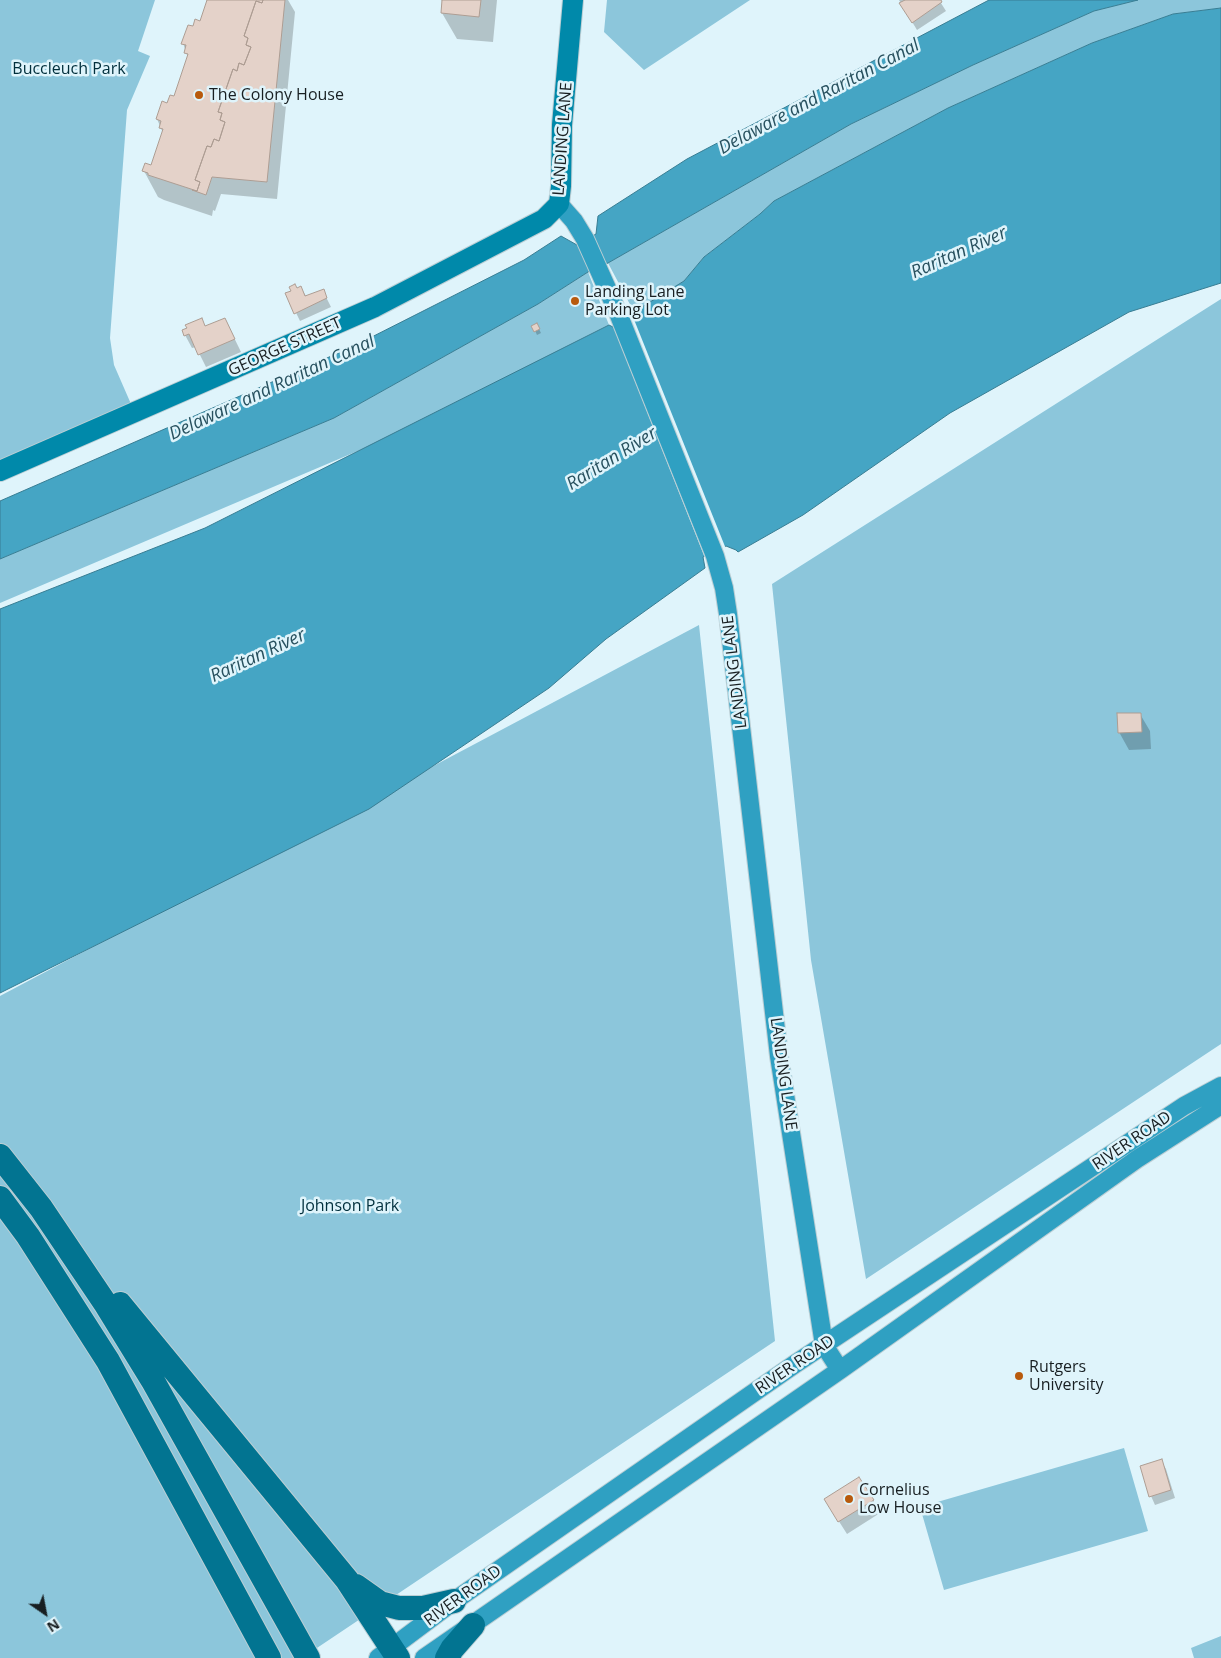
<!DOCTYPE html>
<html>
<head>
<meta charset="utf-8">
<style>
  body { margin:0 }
  #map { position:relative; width:1221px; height:1658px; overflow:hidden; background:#dff4fb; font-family:"Open Sans",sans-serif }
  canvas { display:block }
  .north { position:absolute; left:20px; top:1588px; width:50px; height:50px; -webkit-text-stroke:4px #dff4fb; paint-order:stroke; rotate:147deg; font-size:14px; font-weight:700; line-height:20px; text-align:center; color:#181f22 }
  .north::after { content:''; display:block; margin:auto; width:18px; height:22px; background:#181f22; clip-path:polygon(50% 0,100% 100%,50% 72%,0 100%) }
</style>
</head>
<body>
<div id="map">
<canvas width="1221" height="1658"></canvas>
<div class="north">N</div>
</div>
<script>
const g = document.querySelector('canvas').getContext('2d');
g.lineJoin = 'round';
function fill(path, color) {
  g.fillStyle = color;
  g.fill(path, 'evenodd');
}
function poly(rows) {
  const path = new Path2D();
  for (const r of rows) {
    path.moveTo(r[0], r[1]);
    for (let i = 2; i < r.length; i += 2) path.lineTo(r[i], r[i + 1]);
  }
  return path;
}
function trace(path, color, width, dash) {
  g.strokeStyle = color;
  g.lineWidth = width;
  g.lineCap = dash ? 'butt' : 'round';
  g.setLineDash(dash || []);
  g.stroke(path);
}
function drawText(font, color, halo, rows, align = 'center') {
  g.font = font + ' "Open Sans",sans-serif';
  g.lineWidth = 5;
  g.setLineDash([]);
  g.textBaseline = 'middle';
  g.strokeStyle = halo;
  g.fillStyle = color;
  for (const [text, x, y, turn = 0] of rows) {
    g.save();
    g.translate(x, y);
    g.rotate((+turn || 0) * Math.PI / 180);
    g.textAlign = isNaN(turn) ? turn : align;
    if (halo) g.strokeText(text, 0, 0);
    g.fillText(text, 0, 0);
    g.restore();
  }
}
const green = poly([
  [0,0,155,0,138,51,150,56,127,110,110,338,114,365,131,404,0,460],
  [607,0,750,0,644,70,604,32],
  [1138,0,1221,0,1221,8,1173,14,1092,43,948,108,774,201,760,214,704,257,684,281,634,312,608,263,851,124,973,65,1094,11],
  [588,272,609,325,393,436,0,603,0,559,334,418,538,304],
  [1221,299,1221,1044,866,1279,811,960,772,584],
  [699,625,775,1341,302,1658,0,1658,0,996],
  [1124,1448,1148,1531,944,1590,920,1507],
  [1221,1636,1221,1658,1194,1658,1191,1648]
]);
const water = poly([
  [989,0,1138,0,1094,11,973,65,851,124,608,263,588,272,538,304,334,418,0,559,0,501,352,347,524,260,561,236,577,245,596,234,598,216,687,159,989,0],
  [1221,8,1221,283,1129,312,950,413,803,515,738,552,736,550,726,546,703,557,705,568,606,639,549,688,369,809,0,993,0,609,205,528,609,325,619,330,634,322,634,312,684,281,704,257,760,214,774,201,948,108,1092,43,1173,14,1221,8]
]);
const pier = poly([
  [631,312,726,549,705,558,612,323,619,327,632,321]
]);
const shadow = poly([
  [209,0,288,0,295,12,277,199,221,194,215,211,213,210,212,216,164,200,158,197,144,171,151,166,163,133,157,119,175,98,188,58,183,43,193,28,201,22],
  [443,0,497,0,493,42,457,39,442,13],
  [899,0,939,0,946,11,917,30],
  [301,288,306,296,323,291,331,307,300,321,287,294],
  [225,319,241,352,206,367,196,347,192,348,185,335],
  [537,325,541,333,537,335,533,326],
  [1140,714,1150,731,1151,749,1129,750,1119,732],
  [1161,1461,1166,1469,1175,1498,1155,1505,1151,1496],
  [873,1500,880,1513,847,1534,833,1512]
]);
const building = poly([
  [207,0,263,0,262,3,256,1,244,36,248,38,246,45,251,47,244,65,239,63,237,71,233,69,218,112,222,113,220,120,225,122,219,141,214,139,211,147,207,146,195,180,200,182,197,191,148,175,148,173,142,171,145,163,151,165,163,129,159,128,161,121,156,119,162,101,167,103,170,95,174,96,188,54,184,53,186,45,181,44,188,25,193,26,195,19,200,21,207,0],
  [263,0,285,0,267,182,212,177,206,195,192,190,197,191,200,182,195,180,207,146,211,147,214,139,219,141,225,122,220,120,222,113,218,112,233,69,237,71,239,63,244,65,251,47,246,45,248,38,244,36,256,1,262,3,263,0],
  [442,0,481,0,479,17,441,13,442,0],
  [905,0,941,0,942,2,912,23,899,3,905,0],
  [295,284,297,288,301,286,305,296,324,289,327,298,294,314,285,293,291,291,289,287,295,284],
  [202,318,205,326,225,318,235,339,198,355,189,334,184,336,182,330,187,328,185,325,202,318],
  [537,323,540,329,534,332,531,326,537,323],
  [1117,713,1141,713,1142,732,1118,733,1117,713],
  [1162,1459,1171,1490,1149,1497,1140,1466,1162,1459],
  [859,1477,874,1500,838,1522,824,1499,859,1477]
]);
const secondary = poly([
  [559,204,574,221,585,239,618,313,715,556,724,588,728,614,779,1056,824,1345,840,1370],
  [378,1658,454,1601,795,1364,1184,1106,1221,1086],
  [424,1658,840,1370,1137,1159,1221,1105]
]);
const primary = poly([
  [0,471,375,307,544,219,559,204,561,186,562,125,573,0]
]);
const highway = poly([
  [0,1156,41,1208,105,1303,153,1381,308,1658],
  [0,1198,28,1236,108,1361,269,1658],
  [120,1304,347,1580,398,1658],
  [356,1586,380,1603,399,1608,423,1608,454,1601],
  [447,1658,452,1649,473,1625]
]);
const markers = [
  [199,95,5,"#b85a0d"],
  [575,301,5,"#b85a0d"],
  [1019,1376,5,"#b85a0d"],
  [849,1499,5,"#b85a0d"]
];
const parkNames = [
  ["Buccleuch Park",69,69],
  ["Johnson Park",350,1206]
];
const poiNames = [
  ["The Colony House",209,95],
  ["Landing Lane",585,292],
  ["Parking Lot",585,310],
  ["Rutgers",1029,1367],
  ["University",1029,1385],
  ["Cornelius",859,1490],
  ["Low House",859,1508]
];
const streetNames = [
  ["LANDING LANE",563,139,-86],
  ["GEORGE STREET",285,347,-24],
  ["LANDING LANE",735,672,-97],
  ["LANDING LANE",783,1074,82],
  ["RIVER ROAD",1132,1141,-34],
  ["RIVER ROAD",795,1365,-34],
  ["RIVER ROAD",463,1596,-36]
];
const waterNames = [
  ["Delaware and Raritan Canal",819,97,-28],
  ["Raritan River",959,253,-24],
  ["Delaware and Raritan Canal",272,388,-25],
  ["Raritan River",612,459,-32],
  ["Raritan River",258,656,-25]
];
fill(green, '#8cc6db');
fill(water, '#45a5c4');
trace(water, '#387d93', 1);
fill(pier, '#dff4fb');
fill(shadow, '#0003');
fill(building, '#e4d2c9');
trace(building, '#ad9d93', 1);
trace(secondary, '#bbced4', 20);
trace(primary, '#bbced4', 22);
trace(highway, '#bbced4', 26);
trace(secondary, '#2fa0c2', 18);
trace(primary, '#0089aa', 20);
trace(highway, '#027491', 24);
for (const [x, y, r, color] of markers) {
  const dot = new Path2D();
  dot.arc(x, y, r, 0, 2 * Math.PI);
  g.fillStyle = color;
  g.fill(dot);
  trace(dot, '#dff4fb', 2);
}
drawText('16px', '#012f3c', '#dff4fb', parkNames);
drawText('16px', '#181f22', '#dff4fb', poiNames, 'left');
drawText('16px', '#181f22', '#dff4fb', streetNames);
drawText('italic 18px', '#28515f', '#dff4fb', waterNames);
</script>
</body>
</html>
